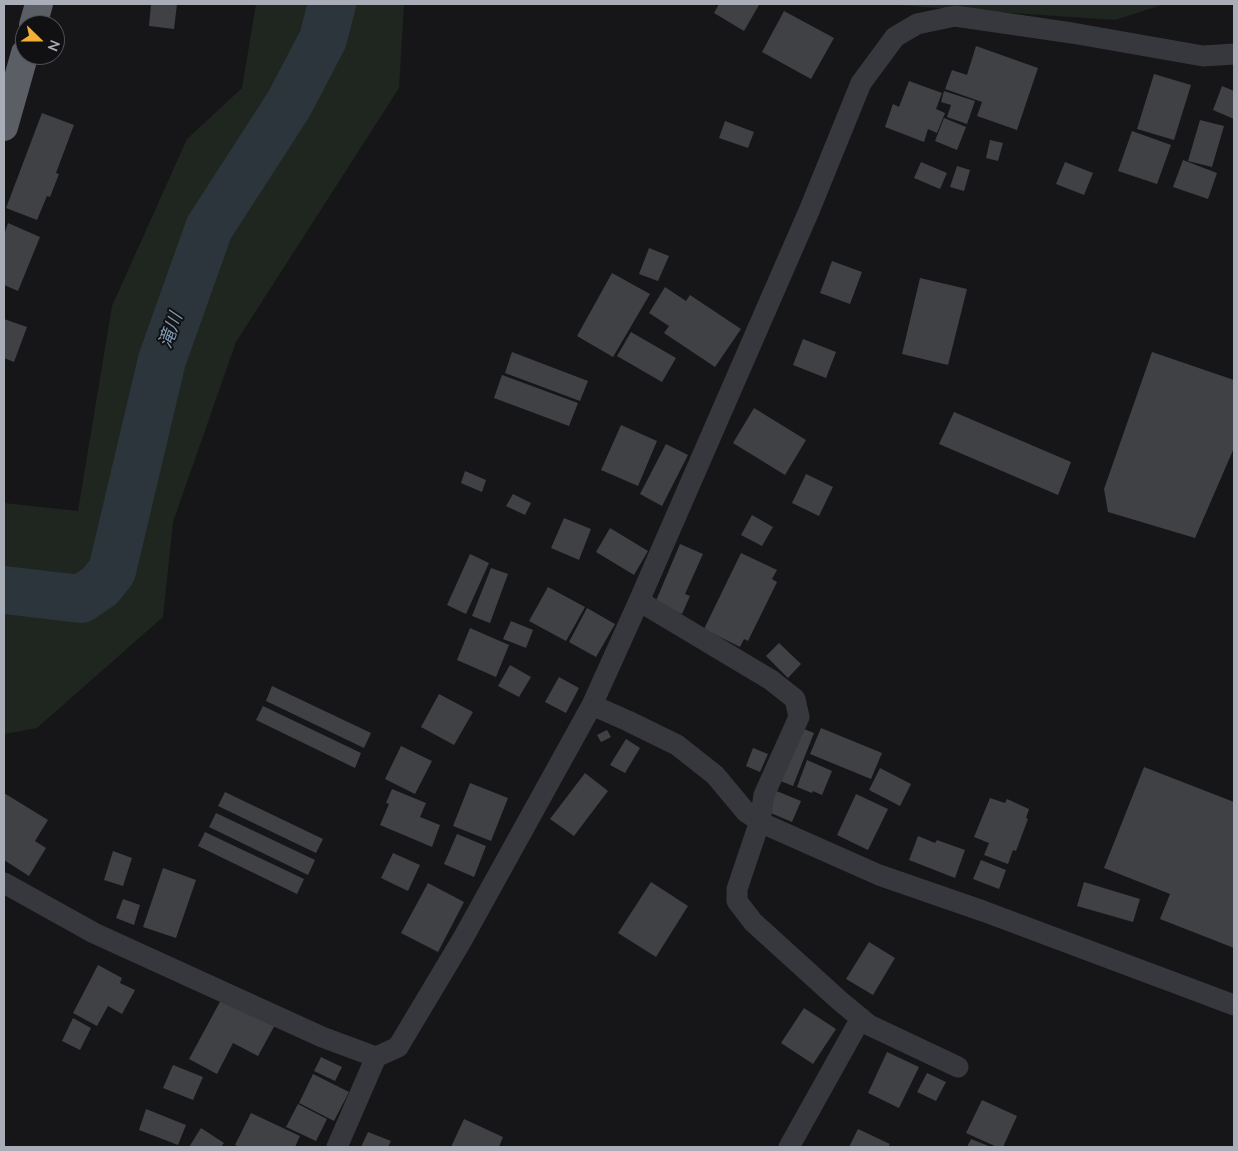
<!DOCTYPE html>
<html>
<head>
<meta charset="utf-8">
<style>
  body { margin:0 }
  #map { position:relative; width:1238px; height:1151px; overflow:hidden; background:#161618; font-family:"Nunito Sans",sans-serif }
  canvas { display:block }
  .frame { position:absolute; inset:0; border:5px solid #a8adb8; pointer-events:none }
  .north { position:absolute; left:15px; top:15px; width:50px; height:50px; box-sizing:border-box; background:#111113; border:1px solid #4d4f55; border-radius:50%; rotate:112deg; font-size:14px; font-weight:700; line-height:20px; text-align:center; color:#a8adb8 }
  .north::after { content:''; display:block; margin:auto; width:18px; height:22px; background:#f2b134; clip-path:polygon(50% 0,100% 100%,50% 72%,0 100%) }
</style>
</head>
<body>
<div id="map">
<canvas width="1238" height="1151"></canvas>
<div class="frame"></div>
<div class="north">N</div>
</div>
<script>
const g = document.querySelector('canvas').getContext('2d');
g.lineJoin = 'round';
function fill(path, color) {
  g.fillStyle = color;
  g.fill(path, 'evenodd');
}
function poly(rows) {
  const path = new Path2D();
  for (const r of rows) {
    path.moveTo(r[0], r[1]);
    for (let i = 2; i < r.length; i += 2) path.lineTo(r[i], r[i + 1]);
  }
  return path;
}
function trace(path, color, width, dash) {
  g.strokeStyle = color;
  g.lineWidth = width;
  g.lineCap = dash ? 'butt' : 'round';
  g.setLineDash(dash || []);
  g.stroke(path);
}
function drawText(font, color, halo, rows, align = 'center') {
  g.font = font + ' "Nunito Sans","Noto Sans JP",sans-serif';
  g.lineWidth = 4;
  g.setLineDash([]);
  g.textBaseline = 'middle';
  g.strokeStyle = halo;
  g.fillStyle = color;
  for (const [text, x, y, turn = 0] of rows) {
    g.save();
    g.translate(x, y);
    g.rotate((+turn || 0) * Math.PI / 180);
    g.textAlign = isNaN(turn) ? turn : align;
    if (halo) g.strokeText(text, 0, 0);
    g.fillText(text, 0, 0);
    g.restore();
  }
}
const green = poly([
  [256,4,404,4,399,88,236,342,173,522,163,617,37,728,4,734,4,503,78,511,112,306,187,139,242,88],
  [881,4,1165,4,1115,20]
]);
const river = poly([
  [4,590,81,599,100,586,112,571,162,360,209,228,289,104,323,39,332,4]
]);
const building = poly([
  [151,4,177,4,174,29,149,26],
  [719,4,756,4,759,5,744,31,714,13],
  [784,11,834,38,811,79,762,52],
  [976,46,1038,68,1017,130,977,116,982,102,945,89,952,70,967,75],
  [1154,74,1191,85,1174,140,1137,129],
  [909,81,942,93,936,109,945,113,937,133,928,129,924,142,885,127,893,104,899,107],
  [1222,86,1234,91,1234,119,1213,110],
  [944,91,975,101,967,124,947,117,951,105,941,102],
  [42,113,74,125,56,173,59,174,50,197,47,196,37,220,6,208],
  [944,118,966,127,957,150,935,141],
  [1200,120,1224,126,1212,167,1188,161],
  [725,121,754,132,748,148,719,138],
  [1132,131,1171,145,1157,184,1118,171],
  [990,140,1003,143,998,161,986,158],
  [1183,160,1217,173,1208,199,1173,187],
  [921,162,947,173,940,189,914,178],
  [1065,162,1093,173,1084,195,1056,184],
  [957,166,970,170,964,191,950,187],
  [8,223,40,237,18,291,4,285,4,235],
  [649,248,669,256,658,281,639,274],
  [832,261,862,272,850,304,820,293],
  [612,273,650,294,613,357,577,336],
  [920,278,967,289,948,365,902,354],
  [665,287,686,301,690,295,741,329,715,367,664,333,669,326,649,313],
  [4,319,27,327,14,362,4,358],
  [631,332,676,358,662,382,617,356],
  [803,339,836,352,826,378,793,365],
  [512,352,588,381,580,401,505,373],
  [1152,352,1234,380,1234,448,1195,538,1108,512,1104,489],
  [502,375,578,403,569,426,494,398],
  [754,408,806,440,785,475,733,443],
  [954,412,1071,462,1058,495,939,444],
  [621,425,657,441,638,486,601,470],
  [666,444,688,455,662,506,640,494],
  [465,471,486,480,482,492,461,483],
  [806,474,833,487,819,516,792,503],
  [513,494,531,503,525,515,506,506],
  [752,515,773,527,762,546,741,535],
  [564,518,591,529,579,560,551,548],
  [610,528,648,551,634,575,596,552],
  [680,544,703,554,685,594,690,596,682,614,655,603],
  [741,553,777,570,772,579,777,582,748,641,744,639,740,647,704,629],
  [470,554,489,563,466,614,447,605],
  [491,568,508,574,490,623,472,616],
  [548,587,585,607,566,641,529,621],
  [587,608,615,624,596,657,569,642],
  [511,621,533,630,526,648,503,639],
  [470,628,509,645,496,677,457,660],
  [779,643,801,664,788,678,766,656],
  [510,665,531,677,519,697,498,686],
  [559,677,579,688,566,713,545,702],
  [272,686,371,733,364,748,266,701],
  [439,694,473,712,454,745,421,727],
  [263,706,361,753,355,768,256,720],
  [799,727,814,733,793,786,778,780],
  [821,728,882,753,871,779,810,754],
  [607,730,611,737,601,742,597,735],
  [626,739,640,748,625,773,610,765],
  [401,746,432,761,415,794,385,779],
  [753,748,768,754,760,772,746,766],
  [807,760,832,771,822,795,813,791,812,793,797,787],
  [1144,767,1234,802,1234,948,1160,919,1170,894,1104,868],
  [880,768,911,784,900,806,869,790],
  [585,773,608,791,574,836,550,819],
  [470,783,508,798,491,841,453,826],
  [392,789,426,803,420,817,440,825,432,847,380,825,389,804,386,803],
  [774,790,801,801,792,822,766,811],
  [225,792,323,839,316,853,218,806],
  [4,793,48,820,35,841,46,848,29,876,4,860],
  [856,794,888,809,868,850,837,835],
  [990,798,1005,803,1007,799,1029,809,1026,818,1028,819,1016,851,1013,850,1008,864,984,855,989,843,974,837],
  [216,813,315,860,308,875,209,827],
  [205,832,304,879,297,894,198,846],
  [457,834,486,846,474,877,444,864],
  [918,836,935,843,937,840,965,850,955,878,909,860],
  [113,851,132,858,123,886,104,880],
  [393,853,420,865,408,891,381,878],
  [981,860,1006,870,999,889,973,879],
  [163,868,196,880,176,938,143,927],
  [651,882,688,906,656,957,618,933],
  [1084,882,1140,899,1133,922,1077,906],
  [428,883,464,902,438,952,401,933],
  [123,899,140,905,134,925,116,918],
  [869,942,895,958,873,995,846,979],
  [98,965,122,978,120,983,135,990,122,1014,108,1006,97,1026,73,1013],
  [222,998,275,1025,258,1056,233,1043,217,1074,189,1059],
  [804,1008,836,1029,813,1064,781,1043],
  [73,1018,91,1028,80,1050,62,1041],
  [887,1052,919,1067,899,1108,868,1093],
  [321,1057,342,1067,335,1081,314,1071],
  [173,1065,203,1077,193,1100,163,1088],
  [927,1073,946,1082,936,1101,917,1092],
  [313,1074,349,1092,334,1121,299,1103],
  [982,1100,1017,1116,1003,1147,997,1147,966,1133],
  [298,1104,327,1119,316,1141,286,1127],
  [146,1109,186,1125,178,1145,139,1130],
  [251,1113,300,1136,295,1147,240,1147,235,1145],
  [464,1119,503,1137,499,1147,451,1147],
  [201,1128,224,1143,221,1147,189,1147],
  [858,1129,890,1144,888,1147,849,1147],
  [368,1132,391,1141,388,1147,361,1147],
  [971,1139,991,1147,967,1147]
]);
const minor = poly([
  [639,601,771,680,795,699,799,717,764,795,760,821,737,889,737,901,753,922,840,1001,869,1025,958,1067],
  [592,705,628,721,677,745,715,775,746,812,764,824,879,875,983,911,1234,1005],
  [4,883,94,933,322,1037,376,1057,398,1047,462,940,592,705,639,601,809,211,861,83,895,37,917,24,955,16,1072,33,1203,56,1234,54],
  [337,1147,376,1057],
  [789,1147,861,1018]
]);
const trunk = poly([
  [33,25,39,4],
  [4,127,25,53]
]);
const waterNames = [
  ["滝川",172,331,-70]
];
fill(green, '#1e261f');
trace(river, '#2c353c', 48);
fill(building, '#404145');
trace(minor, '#37383d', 21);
trace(trunk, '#5b5e65', 28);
drawText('italic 18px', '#7f9bb3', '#111113', waterNames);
</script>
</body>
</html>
